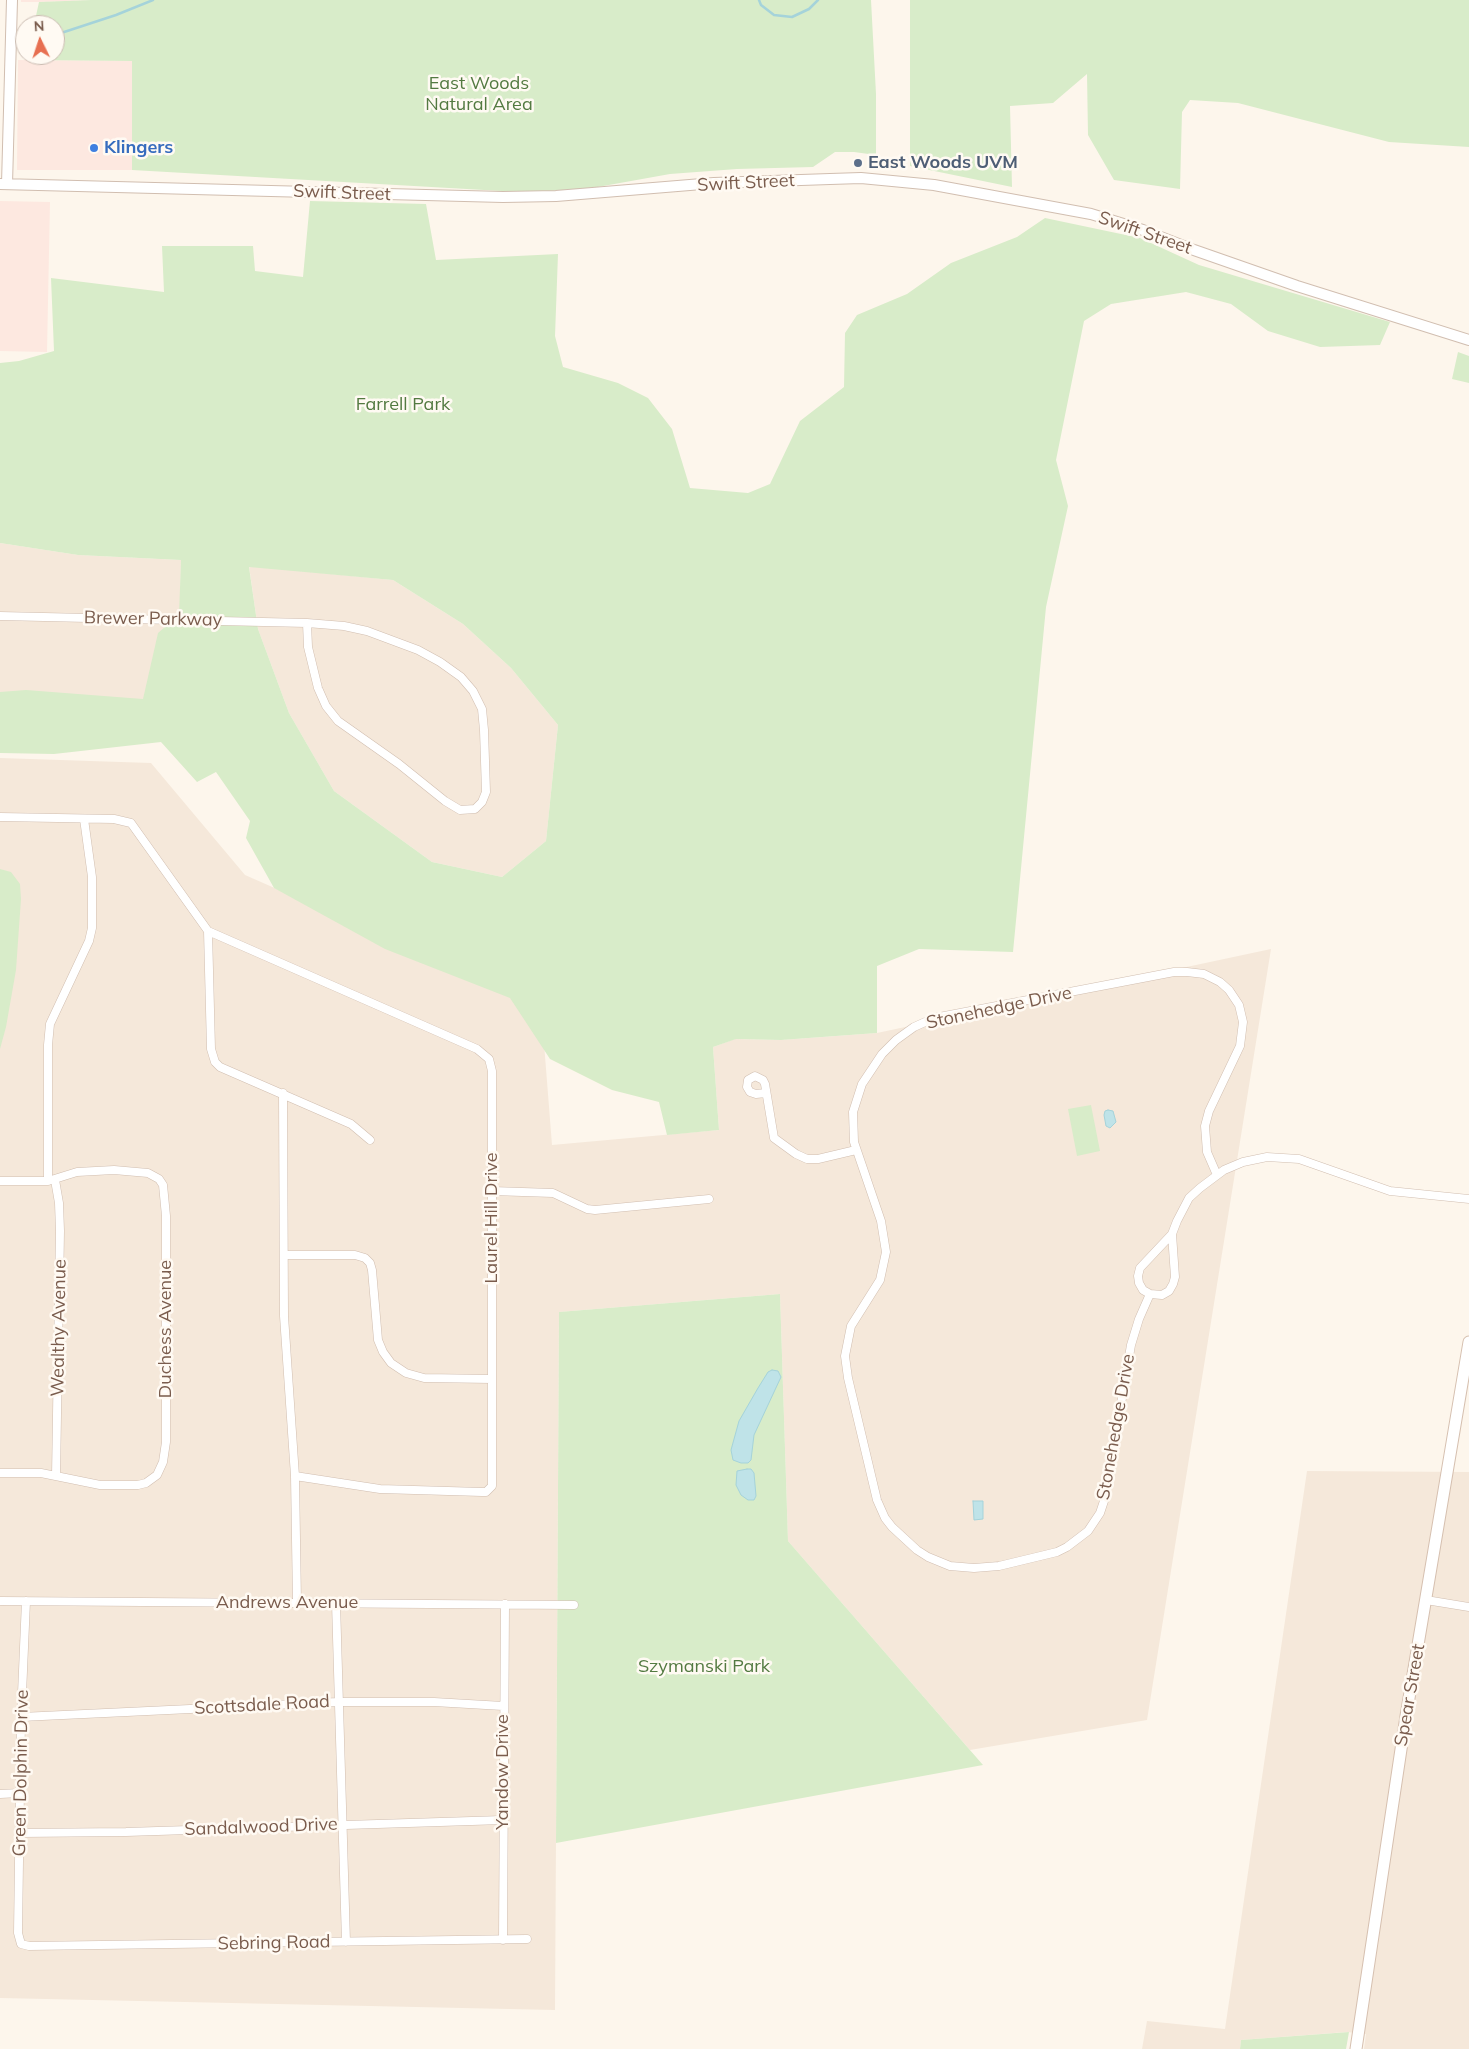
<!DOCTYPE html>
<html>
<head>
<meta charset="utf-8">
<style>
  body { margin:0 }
  #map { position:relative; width:1469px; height:2049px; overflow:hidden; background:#fdf6ec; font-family:Mulish,sans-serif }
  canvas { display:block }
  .north { position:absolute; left:15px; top:15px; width:50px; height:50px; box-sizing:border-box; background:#fffaf3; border:1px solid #cabbb1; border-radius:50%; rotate:356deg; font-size:14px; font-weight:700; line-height:20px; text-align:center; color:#7a5c4d }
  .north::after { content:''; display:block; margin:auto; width:18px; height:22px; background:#e76f51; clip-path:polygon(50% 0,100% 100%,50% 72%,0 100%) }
</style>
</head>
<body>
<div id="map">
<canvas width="1469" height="2049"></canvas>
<div class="north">N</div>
</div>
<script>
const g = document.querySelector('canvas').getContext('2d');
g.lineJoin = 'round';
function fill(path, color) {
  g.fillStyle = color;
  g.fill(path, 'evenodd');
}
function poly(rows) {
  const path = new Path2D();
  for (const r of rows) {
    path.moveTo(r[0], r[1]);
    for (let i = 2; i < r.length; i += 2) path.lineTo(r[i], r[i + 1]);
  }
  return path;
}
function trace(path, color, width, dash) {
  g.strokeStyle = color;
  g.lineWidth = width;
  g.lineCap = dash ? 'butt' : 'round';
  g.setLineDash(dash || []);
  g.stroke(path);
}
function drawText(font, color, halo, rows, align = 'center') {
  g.font = font + ' Mulish,sans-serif';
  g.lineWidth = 5;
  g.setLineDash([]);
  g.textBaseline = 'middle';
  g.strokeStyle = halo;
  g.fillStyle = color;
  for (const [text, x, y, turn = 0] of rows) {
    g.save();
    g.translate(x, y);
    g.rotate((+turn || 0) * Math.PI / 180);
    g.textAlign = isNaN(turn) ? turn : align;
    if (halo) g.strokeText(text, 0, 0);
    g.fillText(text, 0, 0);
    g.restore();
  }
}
const residential = poly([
  [0,543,78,555,181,560,178,706,0,701],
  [249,566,393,580,463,624,511,668,558,725,546,841,502,877,432,862,334,791,289,713,258,629],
  [0,758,151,763,245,875,541,1005,552,1145,719,1130,713,1047,735,1039,781,1040,877,1033,1271,949,1147,1720,970,1750,788,1541,780,1294,559,1312,555,2010,0,1998],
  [1307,1471,1469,1472,1469,2049,1364,2049,1366,2034,1347,2032,1241,2040,1240,2049,1142,2049,1147,2021,1225,2029]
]);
const commercial = poly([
  [21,0,91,0,39,2,21,2],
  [18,60,133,61,132,170,17,170],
  [0,201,50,202,47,352,0,351]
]);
const green = poly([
  [91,0,871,0,876,94,876,155,854,152,835,152,813,167,737,169,670,174,592,188,548,191,502,191,132,170,132,61,26,60,27,55,55,55,55,25,34,25,39,2],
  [910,0,1469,0,1469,147,1389,142,1238,103,1190,100,1182,112,1180,189,1114,180,1088,135,1087,74,1053,103,1010,106,1012,187,910,166],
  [310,201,426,204,436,260,558,254,555,336,563,367,618,383,648,398,672,429,690,488,748,493,770,484,800,421,844,387,845,333,857,315,907,294,951,263,1017,237,1045,218,1140,238,1199,265,1390,322,1380,345,1320,347,1268,331,1231,304,1186,292,1111,304,1084,321,1056,460,1068,506,1046,607,1013,952,919,949,877,966,877,1033,781,1040,736,1039,713,1047,719,1130,667,1135,659,1102,612,1090,550,1059,510,998,385,949,274,888,246,838,250,821,216,772,197,782,161,742,54,754,0,753,0,692,26,690,143,699,158,633,179,615,181,560,78,555,0,543,0,363,19,361,54,351,51,278,164,292,162,246,253,246,255,271,303,277],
  [249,567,393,580,463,624,511,668,558,725,546,841,502,877,432,862,334,791,289,713,258,629],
  [1458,352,1469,356,1469,383,1452,379],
  [0,869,11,872,20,884,21,899,16,970,6,1027,0,1049],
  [1091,1105,1100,1151,1077,1156,1068,1109],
  [780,1294,788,1541,983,1765,556,1843,559,1312],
  [1349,2032,1346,2049,1240,2049,1241,2040]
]);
const water = poly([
  [1108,1110,1113,1111,1116,1122,1110,1128,1106,1126,1104,1115,1105,1111,1108,1110],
  [772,1370,778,1371,781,1377,754,1435,751,1460,748,1463,741,1463,733,1460,731,1450,739,1421,758,1388,768,1372,772,1370],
  [747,1469,751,1469,754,1473,756,1496,754,1500,748,1500,741,1495,736,1485,737,1471,747,1469],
  [973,1501,983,1501,983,1519,974,1520,973,1501]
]);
const stream = poly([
  [759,0,761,5,774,15,792,17,809,9,818,0],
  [55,35,116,15,153,0],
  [14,45,25,45]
]);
const minor = poly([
  [0,616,307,623],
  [307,623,344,626,367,631,418,650,440,662,461,677,473,691,482,709,484,730,486,792,482,802,475,809,460,810,445,801,399,764,338,721,326,706,318,688,308,647,307,623],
  [0,817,114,819,131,823,208,931,477,1049,489,1059,492,1071,492,1486,486,1492,482,1492,380,1489,295,1476],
  [208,931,211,1049,215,1062,220,1067,351,1124,370,1140],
  [283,1093,284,1316,295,1476,297,1603],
  [766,1093,756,1094,750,1092,747,1087,748,1080,755,1076,763,1080,765,1084,774,1138,796,1154,807,1159,818,1159,856,1150],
  [55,1180,59,1203,60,1231,56,1476],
  [0,1181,48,1181,77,1172,114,1170,148,1173,159,1179,163,1185,166,1216,166,1442,163,1462,157,1475,146,1483,138,1485,100,1485,41,1473,0,1473],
  [48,1181,48,1045,50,1024,89,941,92,928,92,877,84,819],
  [492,1191,553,1193,587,1209,595,1210,709,1199],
  [1172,1234,1175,1277,1173,1284,1169,1291,1162,1295,1150,1294,1143,1290,1139,1283,1138,1276,1140,1268,1172,1234,1177,1221,1189,1198,1200,1188,1224,1170,1243,1162,1267,1157,1299,1159,1390,1191,1469,1199],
  [284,1255,355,1255,365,1258,370,1263,372,1270,378,1340,383,1352,391,1363,406,1373,424,1378,492,1379],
  [1150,1294,1139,1319,1131,1345,1105,1498,1100,1513,1088,1531,1067,1547,1057,1552,999,1566,974,1568,950,1566,928,1557,917,1550,892,1527,885,1518,877,1500,848,1378,845,1356,851,1326,880,1280,886,1252,881,1221,854,1142,853,1112,862,1084,882,1054,896,1040,914,1027,934,1018,1174,972,1187,972,1204,974,1220,982,1229,990,1239,1005,1243,1022,1240,1046,1209,1111,1205,1126,1207,1152,1217,1175],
  [1426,1600,1469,1607],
  [0,1601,574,1605],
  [26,1601,21,1717,18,1933,21,1944,29,1946,527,1939],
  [336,1603,346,1942],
  [21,1717,338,1702,434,1702,503,1706],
  [0,1794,20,1793],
  [20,1833,126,1832,503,1820],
  [503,1940,505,1604]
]);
const tertiary = poly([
  [0,184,503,197,556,196,714,183,830,179,861,178,934,185,1091,214,1143,230,1194,250,1297,286,1469,340],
  [7,184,12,0]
]);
const secondary = poly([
  [1356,2049,1406,1716,1469,1342]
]);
const markers = [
  [94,148,5,"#3f7fe0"],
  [858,163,5,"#5c6f8a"]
];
const parkNames = [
  ["East Woods",479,84],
  ["Natural Area",479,105],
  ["Farrell Park",403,405],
  ["Szymanski Park",704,1667]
];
const shopNames = [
  ["Klingers",104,148]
];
const serviceNames = [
  ["East Woods UVM",868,163]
];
const streetNames = [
  ["Swift Street",746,183,-3],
  ["Swift Street",342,193,2],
  ["Swift Street",1145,233,19],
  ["Brewer Parkway",153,619,1],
  ["Stonehedge Drive",999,1008,-12],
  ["Laurel Hill Drive",492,1218,-90],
  ["Wealthy Avenue",59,1328,-89],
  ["Duchess Avenue",166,1329,-90],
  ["Stonehedge Drive",1116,1427,-80],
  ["Andrews Avenue",287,1603],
  ["Spear Street",1410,1695,-80],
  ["Scottsdale Road",262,1705,-3],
  ["Yandow Drive",503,1772,-90],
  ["Green Dolphin Drive",21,1773,-89],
  ["Sandalwood Drive",261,1827,-2],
  ["Sebring Road",274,1943,-1]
];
fill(residential, '#f5e8da');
fill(commercial, '#fde8e0');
fill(green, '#d8ecc9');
fill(water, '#bfe3e8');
trace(water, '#a5d3da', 1);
trace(stream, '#a5d3da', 2.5);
trace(minor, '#d1beb0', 9);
trace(tertiary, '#d1beb0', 12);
trace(secondary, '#d6c0b0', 13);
trace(minor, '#fff', 8);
trace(tertiary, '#fff', 10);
trace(secondary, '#fff', 11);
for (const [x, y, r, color] of markers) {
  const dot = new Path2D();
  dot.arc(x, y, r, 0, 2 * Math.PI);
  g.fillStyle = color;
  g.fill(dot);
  trace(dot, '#fffaf3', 2);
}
drawText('18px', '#537a41', '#fffaf3', parkNames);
drawText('bold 18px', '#366cbe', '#fffaf3', shopNames, 'left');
drawText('bold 18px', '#4e5e75', '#fffaf3', serviceNames, 'left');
drawText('18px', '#7a5c4d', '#fffaf3', streetNames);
</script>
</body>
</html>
